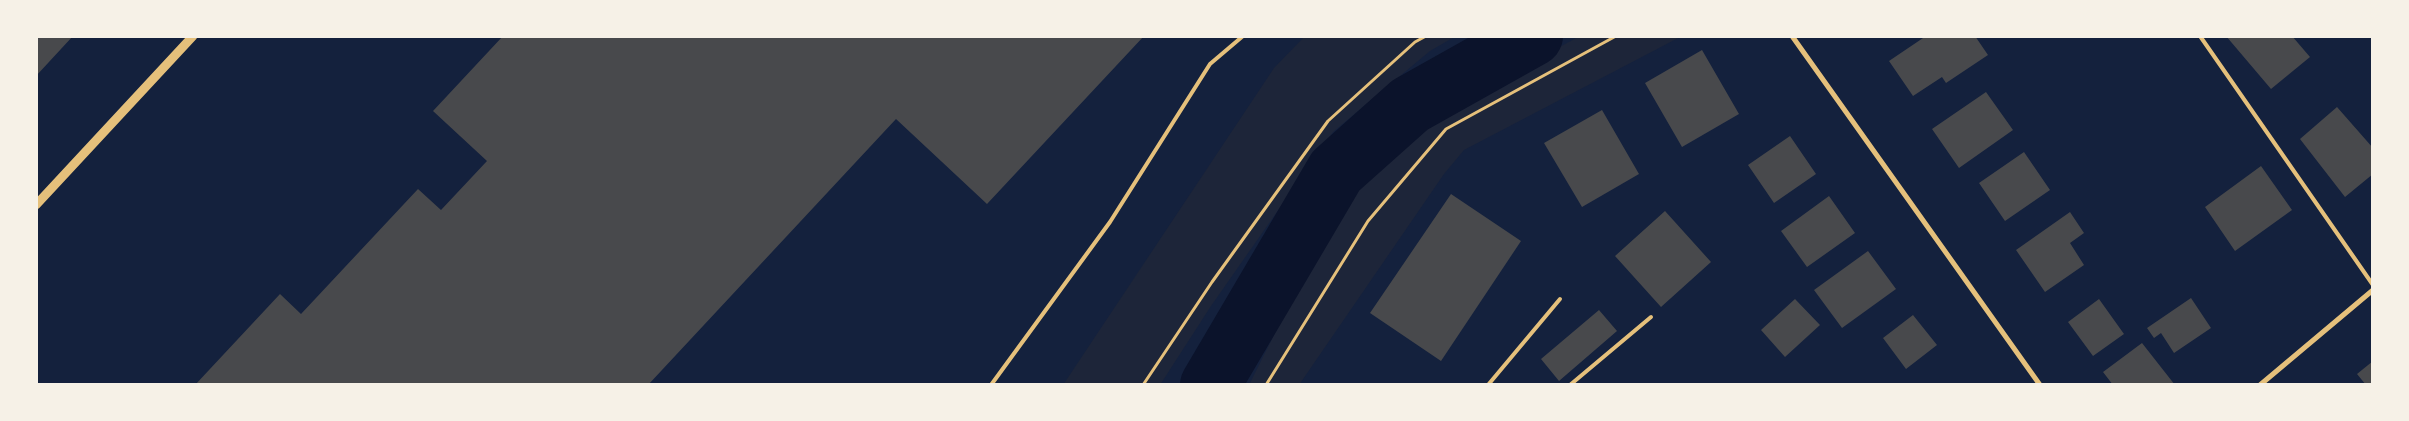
<!DOCTYPE html>
<html>
<head>
<meta charset="utf-8">
<style>
  body { margin:0 }
  #map { position:relative; width:2409px; height:421px; overflow:hidden; background:#14213d; font-family:"Varela Round",sans-serif }
  canvas { display:block }
  .frame { position:absolute; inset:0; border:38px solid #f6f1e7; pointer-events:none }
</style>
</head>
<body>
<div id="map">
<canvas width="2409" height="421"></canvas>
<div class="frame"></div>
</div>
<script>
const g = document.querySelector('canvas').getContext('2d');
g.lineJoin = 'round';
function fill(path, color) {
  g.fillStyle = color;
  g.fill(path, 'evenodd');
}
function poly(rows) {
  const path = new Path2D();
  for (const r of rows) {
    path.moveTo(r[0], r[1]);
    for (let i = 2; i < r.length; i += 2) path.lineTo(r[i], r[i + 1]);
  }
  return path;
}
function trace(path, color, width, dash) {
  g.strokeStyle = color;
  g.lineWidth = width;
  g.lineCap = dash ? 'butt' : 'round';
  g.setLineDash(dash || []);
  g.stroke(path);
}
const green = poly([
  [1305,36,1456,36,1430,51,1333,132,1211,306,1160,385,1063,385,1274,68],
  [1580,36,1682,36,1464,150,1444,174,1299,385,1249,385,1345,192,1428,118]
]);
const river = poly([
  [1210,385,1336,171,1410,105,1533,36]
]);
const building = poly([
  [36,36,73,36,36,76],
  [503,36,1144,36,987,204,896,119,648,385,195,385,280,294,301,314,418,189,441,210,487,161,433,111],
  [1926,36,1975,36,1988,55,1946,83,1942,77,1913,96,1889,61],
  [2226,36,2292,36,2310,57,2271,89],
  [1702,50,1739,114,1682,147,1645,83],
  [1986,92,2013,130,1959,168,1932,129],
  [2337,107,2373,148,2373,174,2345,197,2300,139],
  [1602,110,1639,174,1582,207,1544,143],
  [1790,136,1816,174,1774,203,1748,165],
  [2024,152,2050,190,2005,221,1979,183],
  [2261,166,2292,210,2235,251,2205,207],
  [1451,194,1521,241,1441,361,1370,313],
  [1829,196,1855,233,1807,267,1781,231],
  [1665,211,1711,262,1661,307,1615,256],
  [2070,212,2084,233,2070,243,2084,265,2045,292,2016,250],
  [1868,251,1896,289,1842,328,1814,290],
  [2191,298,2211,328,2174,353,2161,333,2154,338,2147,328],
  [1795,299,1820,325,1785,357,1761,330],
  [2099,299,2124,334,2093,356,2068,322],
  [1599,310,1617,331,1559,381,1541,359],
  [1913,315,1937,345,1906,369,1883,338],
  [2142,343,2175,385,2113,385,2103,372],
  [2373,361,2373,385,2366,385,2357,374]
]);
const path = poly([
  [1143,385,1212,282,1328,121,1415,42,1426,36],
  [1266,385,1368,221,1446,129,1616,36]
]);
const service = poly([
  [2200,36,2373,285],
  [991,385,1110,222,1210,64,1243,36],
  [1488,385,1560,299],
  [1570,385,1651,317]
]);
const minor = poly([
  [1792,36,2040,385],
  [2260,385,2373,290]
]);
const tertiary = poly([
  [36,205,193,36]
]);
fill(green, '#1d2539');
trace(river, '#0b132b', 60);
fill(building, '#48494c');
trace(path, '#e5c07b', 3);
trace(service, '#e5c07b', 4);
trace(minor, '#e5c07b', 5);
trace(tertiary, '#e5c07b', 9);
</script>
</body>
</html>
